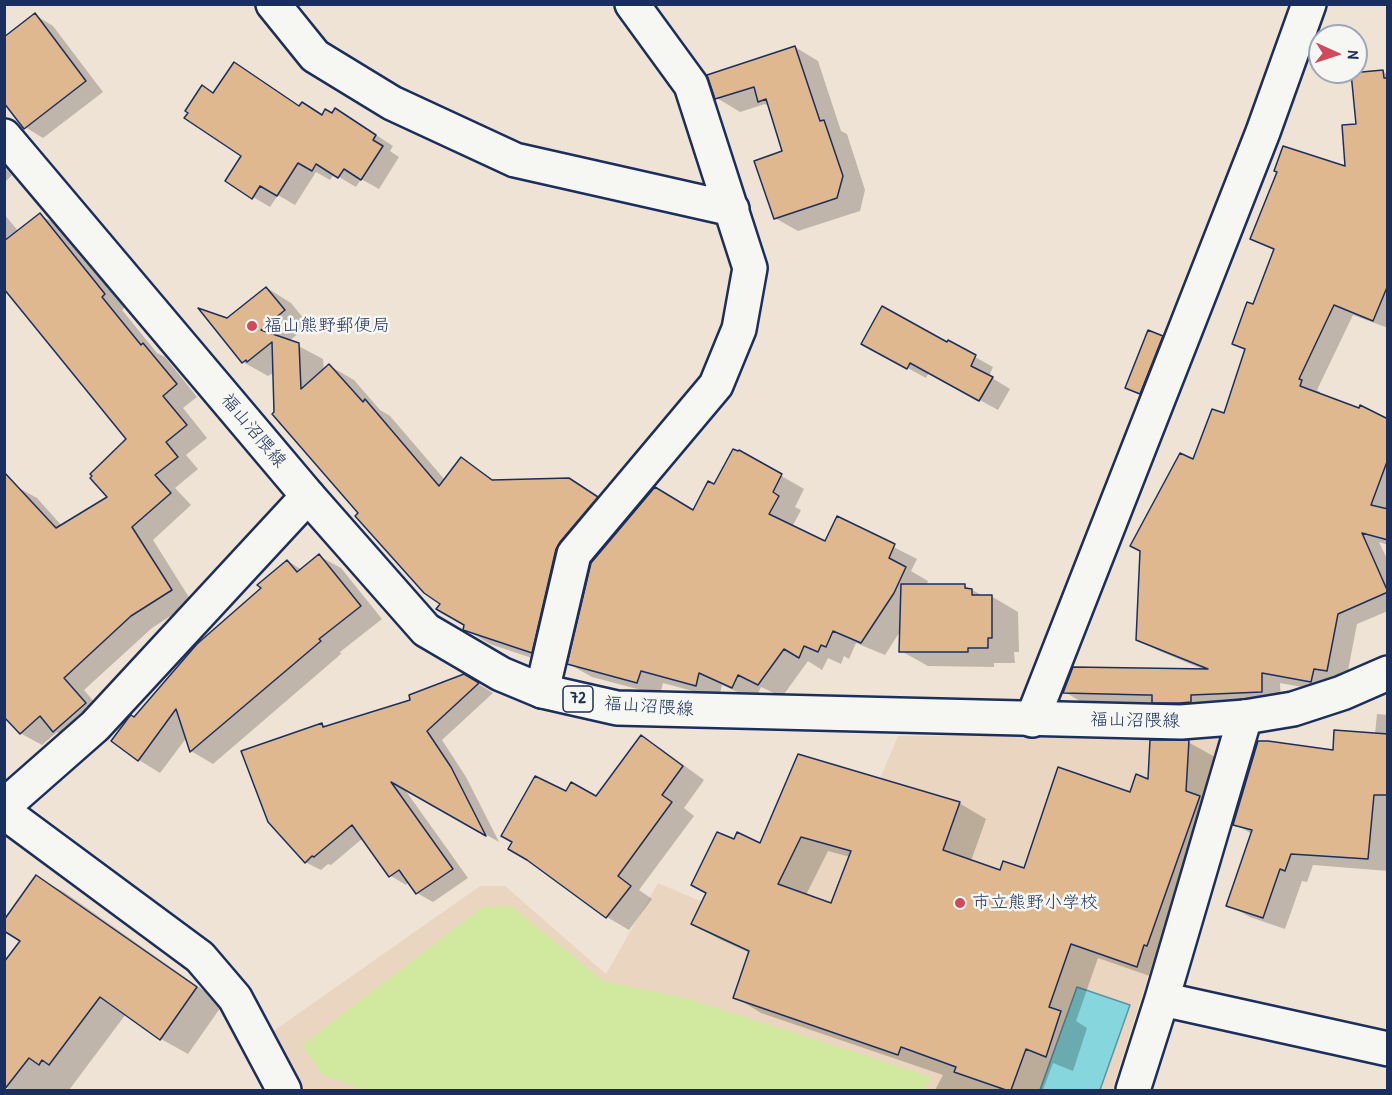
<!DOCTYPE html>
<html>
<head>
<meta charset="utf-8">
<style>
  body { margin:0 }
  #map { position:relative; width:1392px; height:1095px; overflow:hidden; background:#efe3d5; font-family:"Patrick Hand",sans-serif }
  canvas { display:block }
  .frame { position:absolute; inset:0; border:6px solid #1b2f5e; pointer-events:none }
  .north { position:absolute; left:1308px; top:24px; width:60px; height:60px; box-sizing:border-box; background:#f6f6f2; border:2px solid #9ea6b7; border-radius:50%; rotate:93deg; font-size:16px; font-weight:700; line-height:24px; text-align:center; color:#1b2f5e }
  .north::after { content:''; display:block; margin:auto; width:21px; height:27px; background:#d1495b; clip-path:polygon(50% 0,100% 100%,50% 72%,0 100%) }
</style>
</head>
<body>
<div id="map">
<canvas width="1392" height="1095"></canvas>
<div class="frame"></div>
<div class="north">N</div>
</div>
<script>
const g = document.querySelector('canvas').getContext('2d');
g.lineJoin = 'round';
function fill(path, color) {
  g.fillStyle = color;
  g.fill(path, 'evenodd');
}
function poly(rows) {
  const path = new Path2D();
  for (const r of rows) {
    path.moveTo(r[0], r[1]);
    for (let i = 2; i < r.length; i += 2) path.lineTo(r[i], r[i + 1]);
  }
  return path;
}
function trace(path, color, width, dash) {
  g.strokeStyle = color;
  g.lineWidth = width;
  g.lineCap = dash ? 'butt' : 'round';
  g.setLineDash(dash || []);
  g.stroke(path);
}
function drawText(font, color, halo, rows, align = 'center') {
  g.font = font + ' "Patrick Hand","Klee One",sans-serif';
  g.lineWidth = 5;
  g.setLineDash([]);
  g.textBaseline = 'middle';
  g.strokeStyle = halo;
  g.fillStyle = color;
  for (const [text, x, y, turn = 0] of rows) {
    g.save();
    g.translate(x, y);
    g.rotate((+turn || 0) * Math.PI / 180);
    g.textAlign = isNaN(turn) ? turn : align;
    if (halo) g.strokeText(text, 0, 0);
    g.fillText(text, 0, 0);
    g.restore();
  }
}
const built = poly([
  [898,736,1224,736,1112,1090,306,1090,298,1083,272,1032,480,886,505,886,606,974,658,883,742,919,803,784,868,807]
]);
const green = poly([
  [511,906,603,981,689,999,931,1077,924,1090,365,1090,323,1075,302,1045,483,907]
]);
const water = poly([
  [1077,987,1130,1005,1100,1090,1040,1090,1077,987]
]);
const shadow = poly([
  [35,15,53,26,103,92,43,138,25,127],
  [795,47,818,61,841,131,847,134,865,190,860,211,798,231,775,218,784,152,770,107,765,104,740,112,717,98],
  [1383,72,1388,74,1388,328,1353,315,1317,390,1320,392,1320,394,1388,421,1388,545,1379,542,1388,561,1388,611,1357,624,1346,681,1333,678,1330,692,1280,683,1281,702,1172,712,1158,704,1083,703,1065,692,1207,671,1157,650,1138,639,1193,461,1225,415,1246,351,1234,344,1253,306,1275,251,1251,238,1346,168,1358,126],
  [215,94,300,107,323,116,353,120,393,146,390,151,399,157,379,189,361,179,356,187,334,174,330,180,316,172,295,205,278,195,270,207,253,197,243,156],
  [4,167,12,175,4,183],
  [4,214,19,232,40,215,61,227,125,307,122,310,157,353,165,357,197,397,183,408,207,438,186,455,198,469,175,488,191,505,153,540,192,602,152,628,84,690,106,716,75,743,57,732,42,745,20,733,15,486,37,498,62,526,110,498,128,439,4,286],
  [267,288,291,303,309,325,289,341,323,359,324,371,330,366,354,380,380,410,390,416,445,480,461,459,497,482,569,479,621,512,584,556,556,666,490,644,465,629,466,624,442,603,360,513,275,376,271,374,268,376,243,362,228,320],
  [1162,338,1180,348,1145,398,1127,387],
  [948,342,993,367,989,376,1010,389,998,410,929,372,926,378,882,354,947,344],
  [740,452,804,489,795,507,801,510,792,527,826,543,837,518,917,559,911,571,928,581,926,586,965,586,983,596,991,596,1018,612,1019,652,1014,652,1015,663,994,663,994,667,928,666,901,651,901,630,885,655,856,643,849,659,844,656,841,664,828,658,822,670,808,661,782,697,761,687,755,700,722,685,719,698,663,683,660,695,592,677,569,664,715,486],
  [319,556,341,568,382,619,340,652,341,654,213,764,191,751,187,737,160,773,139,760,113,741,288,561,302,570],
  [464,675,493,693,442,740,466,777,499,842,403,787,468,878,433,902,417,893,409,882,406,885,391,876,363,838,331,865,328,864,321,870,305,862,322,724,327,727,412,701],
  [1377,714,1388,715,1388,871,1313,865,1307,882,1302,881,1285,929,1250,917,1228,905,1252,834,1235,824,1334,751,1375,734],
  [641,737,663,750,704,780,684,808,694,816,639,890,652,899,629,930,607,917,528,859,567,793,596,798],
  [1188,742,1215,757,1212,805,1164,981,1098,958,1076,1021,1087,1028,1073,1071,1053,1063,1043,1090,935,1090,943,1075,761,1013,735,997,750,953,719,939,693,924,734,841,761,845,959,803,986,819,971,861,1001,872,1025,870,1149,781],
  [828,851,850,857,832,904,806,895],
  [37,877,64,892,223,1004,188,1054,161,1039,126,1014,69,1090,10,1090,4,1086,22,941]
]);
const building = poly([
  [35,13,86,81,24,129,4,103,4,37,35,13],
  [795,46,820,121,824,120,843,176,837,198,774,219,754,161,782,151,766,99,758,102,754,87,715,99,707,75,795,46],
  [234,62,299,106,302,102,322,115,325,109,332,113,335,108,376,135,373,140,383,146,361,180,344,169,338,178,316,164,312,171,298,163,277,196,260,186,252,199,225,181,241,156,184,118,188,113,185,111,202,85,213,93,234,62],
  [1383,70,1384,78,1388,78,1388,285,1373,321,1334,305,1299,379,1302,380,1300,386,1359,408,1360,405,1388,419,1388,459,1371,505,1388,509,1388,540,1362,533,1388,592,1338,614,1327,671,1314,669,1311,682,1262,673,1262,692,1191,695,1191,702,1180,703,1152,703,1152,695,1147,695,1063,693,1073,667,1208,669,1136,640,1140,551,1130,546,1180,453,1193,459,1212,409,1224,413,1245,349,1232,344,1247,302,1253,304,1274,249,1250,239,1277,172,1274,171,1283,146,1345,166,1342,125,1356,124,1351,73,1383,70],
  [40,213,105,294,102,297,141,345,143,343,177,384,163,396,187,425,166,442,178,457,155,475,171,493,132,527,172,590,131,616,64,678,86,703,53,732,40,716,20,734,4,717,4,472,56,528,107,497,90,478,92,476,90,474,126,439,4,289,4,241,40,213],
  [266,287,285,310,261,330,299,343,301,389,329,364,363,402,365,399,439,486,461,457,492,480,569,478,598,497,560,542,556,549,532,653,463,630,464,625,436,609,440,604,424,593,355,516,358,513,272,414,274,412,272,342,247,362,246,360,242,363,198,308,227,318,266,287],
  [882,306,947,342,948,340,976,355,971,366,993,377,979,401,910,363,907,369,861,344,882,306],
  [1148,330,1163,336,1140,394,1125,388,1148,330],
  [733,449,738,451,739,450,782,474,773,492,779,496,769,514,825,541,837,516,895,544,889,558,906,567,894,593,861,643,833,631,826,647,821,645,818,652,804,646,799,658,784,649,758,685,738,675,732,688,699,673,696,686,641,671,637,683,567,664,591,563,655,487,693,510,708,481,714,484,733,449],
  [319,554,361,606,319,639,321,641,190,752,176,709,138,761,111,741,129,717,131,715,134,717,197,644,261,588,257,585,287,560,297,572,319,554],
  [901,584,965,584,965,588,972,589,972,595,992,595,992,638,988,638,988,648,968,648,968,652,899,652,901,584],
  [464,674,479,683,427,731,451,767,486,836,391,782,453,869,416,894,399,870,389,877,352,825,314,857,312,856,305,863,268,822,241,751,322,723,323,727,410,700,409,695,464,674],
  [1334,730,1388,734,1388,795,1374,795,1368,859,1291,854,1285,871,1280,869,1263,918,1226,906,1252,830,1233,825,1258,741,1268,741,1333,750,1334,730],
  [641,735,683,766,662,795,672,802,618,876,631,886,606,918,527,860,508,849,512,842,501,836,535,776,566,791,571,782,596,796,641,735],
  [1150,740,1189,740,1186,791,1200,796,1147,946,1144,945,1137,967,1071,944,1049,1007,1061,1011,1046,1057,1026,1049,1011,1090,1006,1090,954,1072,956,1067,901,1047,898,1055,733,998,749,951,691,924,706,893,691,885,717,832,734,839,737,832,760,843,798,754,960,802,943,850,1000,870,1003,861,1024,868,1058,767,1130,792,1136,774,1148,779,1150,740],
  [801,837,851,851,831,903,778,884,801,837],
  [36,875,197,987,160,1040,100,997,49,1065,42,1060,39,1065,29,1058,4,1090,4,962,20,941,4,931,4,920,36,875]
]);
const minor = poly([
  [273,4,315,56,392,103,515,160,732,209],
  [542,691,574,554,716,385,739,329,750,268,691,85,632,4],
  [1245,717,1162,999,1388,1049],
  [1032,720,1263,132,1309,4],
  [4,806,95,726,308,496],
  [4,812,200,957,235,998,284,1090],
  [1133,1090,1162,999]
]);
const major = poly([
  [4,136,308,496,426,630,501,674,542,691,617,708,1181,722,1245,717,1293,709,1342,693,1388,673]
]);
const markers = [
  [252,326,6,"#d1495b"],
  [960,903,6,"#d1495b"]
];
const shields = [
  [578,699,30]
];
const shieldNames = [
  ["72",578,699]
];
const poiNames = [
  ["福山熊野郵便局",264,326],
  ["市立熊野小学校",972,903]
];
const streetNames = [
  ["福山沼隈線",253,431,50],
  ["福山沼隈線",649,707,4],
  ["福山沼隈線",1135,721,1]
];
fill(built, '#ead6c0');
fill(green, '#d1e99e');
fill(water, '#85d6dd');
trace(water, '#5b93aa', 1.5);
fill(shadow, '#0003');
fill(building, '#dfb890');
trace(building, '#1b2f5e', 1.5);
trace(minor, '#1b2f5e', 38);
trace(major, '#1b2f5e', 38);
trace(minor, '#f6f6f2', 33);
trace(major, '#f6f6f2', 33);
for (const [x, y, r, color] of markers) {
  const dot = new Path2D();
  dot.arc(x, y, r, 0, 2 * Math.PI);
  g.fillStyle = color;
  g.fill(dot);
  trace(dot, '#f6f6f2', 2);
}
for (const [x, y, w] of shields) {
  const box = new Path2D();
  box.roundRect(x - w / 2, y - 13, w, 26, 4.5);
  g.fillStyle = '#f6f6f2';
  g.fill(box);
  trace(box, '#1b2f5e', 1.5);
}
drawText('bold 16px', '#1b2f5e', null, shieldNames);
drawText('18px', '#1b2f5e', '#f6f6f2', poiNames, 'left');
drawText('18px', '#1b2f5e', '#f6f6f2', streetNames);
</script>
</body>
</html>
